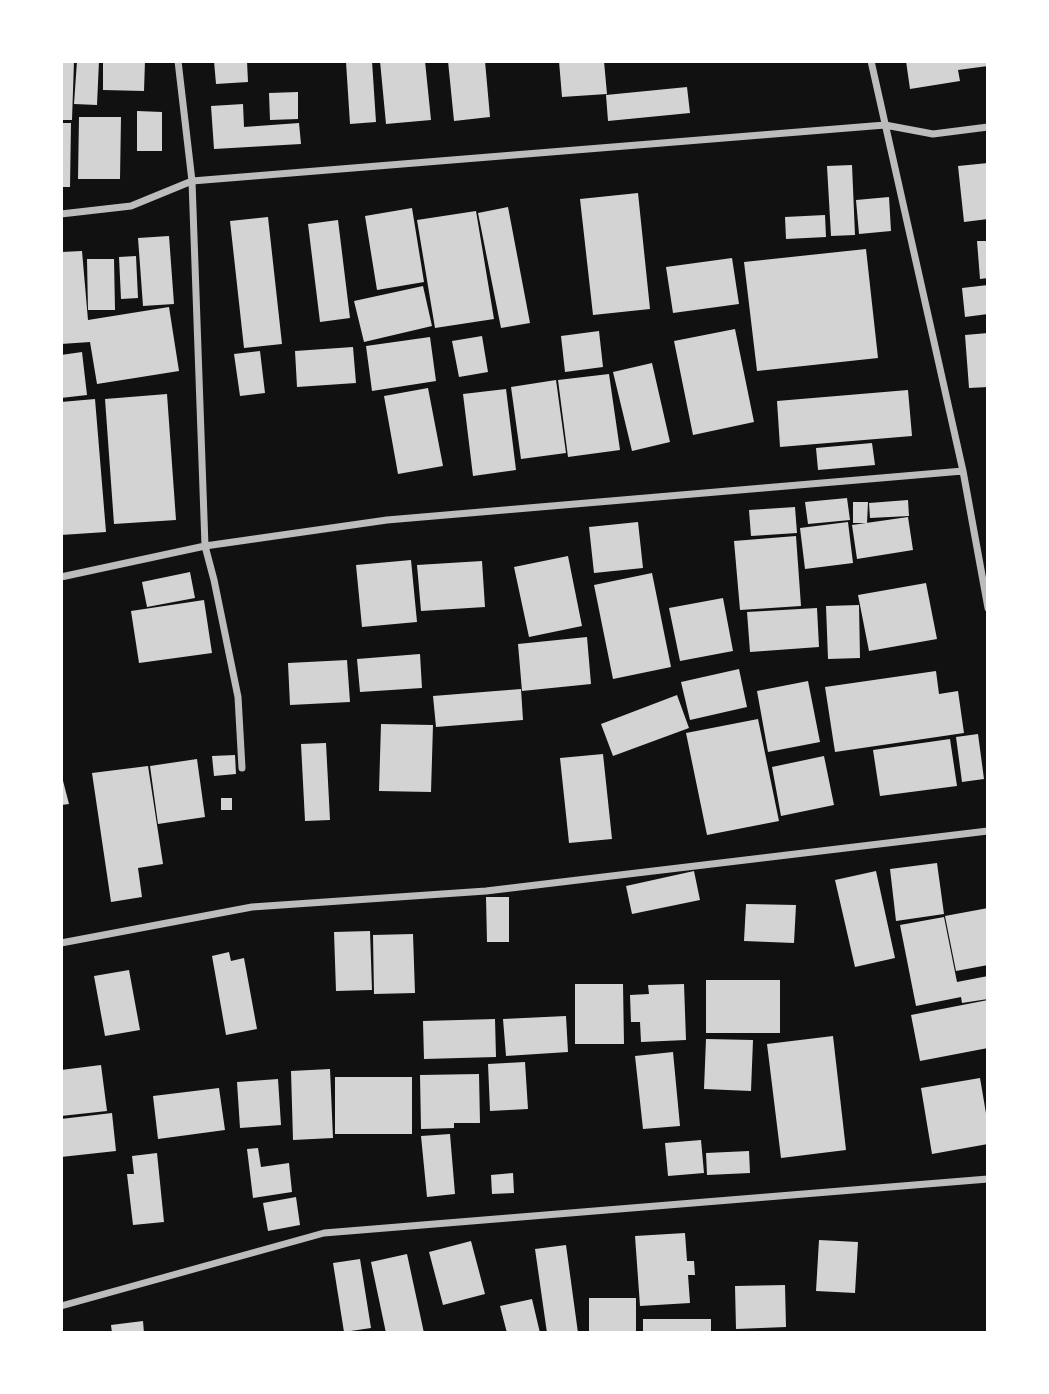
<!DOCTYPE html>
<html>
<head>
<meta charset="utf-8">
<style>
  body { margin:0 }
  #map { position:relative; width:1049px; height:1394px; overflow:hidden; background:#111; font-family:Manrope,sans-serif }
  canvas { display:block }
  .frame { position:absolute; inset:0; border:63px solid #fff; pointer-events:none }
</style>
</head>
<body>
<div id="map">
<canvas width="1049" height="1394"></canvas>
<div class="frame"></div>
</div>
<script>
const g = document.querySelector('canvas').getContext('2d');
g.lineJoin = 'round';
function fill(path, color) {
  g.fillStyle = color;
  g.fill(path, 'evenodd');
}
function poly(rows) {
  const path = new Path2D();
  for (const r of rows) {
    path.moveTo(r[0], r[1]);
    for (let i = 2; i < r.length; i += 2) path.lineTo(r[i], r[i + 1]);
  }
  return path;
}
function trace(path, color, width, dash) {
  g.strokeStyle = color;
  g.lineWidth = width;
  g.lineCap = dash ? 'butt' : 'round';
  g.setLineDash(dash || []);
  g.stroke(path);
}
const building = poly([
  [61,61,74,61,72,120,61,120],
  [77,61,99,61,97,105,74,104],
  [103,61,145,61,144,91,103,90],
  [214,61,247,61,248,82,216,84],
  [372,61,376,122,350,124,346,62],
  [380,61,425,61,431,120,386,124],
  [448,61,485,61,490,117,454,121],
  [559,61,604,61,607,94,562,97],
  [906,61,988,61,988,66,958,70,960,81,910,89],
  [687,87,690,113,608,121,606,95],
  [298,92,298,119,270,120,269,93],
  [243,104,244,127,299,123,301,144,214,149,211,106],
  [137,111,162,112,162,151,137,151],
  [79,117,121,117,120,179,78,179],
  [61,123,71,123,70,187,61,187],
  [988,163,988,219,964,222,958,166],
  [852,165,855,235,831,236,827,166],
  [638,193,650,309,593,315,580,199],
  [889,197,891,231,859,234,856,200],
  [508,207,530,323,501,328,478,213],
  [412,208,424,282,377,290,365,216],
  [476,211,494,319,435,328,417,220],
  [825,215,826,237,786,239,785,217],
  [268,217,282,344,244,348,230,221],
  [338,220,350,318,320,322,308,224],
  [169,236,174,304,143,306,138,238],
  [977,241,988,241,988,278,980,279],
  [866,249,878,358,757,371,744,262],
  [82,251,88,320,169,307,179,371,97,384,90,342,61,344,61,252],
  [136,256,138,298,121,299,119,257],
  [732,258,739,304,673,313,666,267],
  [87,259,114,259,115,310,88,310],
  [988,285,988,314,965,317,962,288],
  [423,286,432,326,364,342,354,301],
  [735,329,754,422,693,435,674,341],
  [599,331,603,367,565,372,561,336],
  [988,333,988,387,969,388,965,335],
  [482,336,488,372,459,377,452,341],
  [430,337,436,381,372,391,366,346],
  [353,347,356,383,297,387,295,351],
  [260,351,265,393,240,396,234,354],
  [82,352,87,395,61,398,61,355],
  [652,363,670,442,632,451,613,372],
  [609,374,620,450,568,457,558,380],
  [556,380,566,453,521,459,511,387],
  [428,388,443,466,398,474,384,396],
  [506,389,516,470,473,476,463,394],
  [908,390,912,436,780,447,777,401],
  [167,394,176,520,114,524,105,399],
  [95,399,106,532,61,535,61,402],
  [872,443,875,465,818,470,816,448],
  [847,498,850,520,808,524,805,502],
  [908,500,909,516,870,518,869,503],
  [853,502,868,502,867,523,853,523],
  [795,507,797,533,751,536,749,510],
  [908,517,913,550,857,559,852,525],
  [638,522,643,568,594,573,589,527],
  [848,522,853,563,805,569,800,528],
  [796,536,801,606,740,610,734,541],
  [568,556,582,626,529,637,514,567],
  [411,560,417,622,362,627,356,565],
  [482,561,485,607,421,611,417,565],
  [190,572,195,598,147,607,142,582],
  [652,573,671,667,613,679,594,585],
  [926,583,937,639,869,651,858,595],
  [723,598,733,651,680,661,669,608],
  [204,600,212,653,139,663,131,611],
  [859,605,860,658,828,659,826,606],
  [817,608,819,647,750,652,747,612],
  [587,637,591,684,522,691,518,644],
  [420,654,422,688,360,692,357,659],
  [347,660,350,702,290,705,288,663],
  [739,669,747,707,690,720,681,682],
  [936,671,939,694,958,691,964,733,835,752,825,687],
  [808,681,820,742,768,752,757,691],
  [521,689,523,720,436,727,433,696],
  [677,695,689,728,613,756,601,724],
  [758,719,779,821,707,835,686,733],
  [381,724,433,725,431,792,379,791],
  [978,734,984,779,962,782,956,737],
  [950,739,957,786,880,796,873,750],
  [326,743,330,820,305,821,301,744],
  [603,754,612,839,569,843,560,758],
  [235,755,236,774,214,776,212,756],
  [824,756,834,805,781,816,772,767],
  [197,759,205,817,158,824,150,766],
  [148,766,163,864,138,868,142,897,111,902,92,773],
  [61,773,69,804,61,805],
  [221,798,232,798,232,810,221,810],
  [937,863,944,914,896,921,890,869],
  [694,871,700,900,632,914,626,886],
  [876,871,895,958,855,967,835,880],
  [486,897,509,897,509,942,487,942],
  [746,904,796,905,794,943,744,941],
  [988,908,988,965,956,971,945,916],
  [944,917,957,982,988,976,988,999,962,1003,961,997,916,1006,900,925],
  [370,931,372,990,336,991,334,932],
  [413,934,415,993,374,994,373,935],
  [229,952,231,961,244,958,257,1029,226,1035,212,956],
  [129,970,140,1030,105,1036,94,976],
  [706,980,780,980,780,1033,706,1033],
  [575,984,623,984,624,1044,575,1044],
  [684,984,686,1040,641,1042,640,1022,631,1022,630,995,649,994,648,985],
  [988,1000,988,1048,920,1061,911,1015],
  [566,1016,568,1052,506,1056,503,1019],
  [495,1019,496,1057,424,1059,423,1021],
  [833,1036,846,1150,781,1158,767,1044],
  [706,1039,753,1040,751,1091,704,1089],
  [673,1052,680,1126,643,1129,635,1056],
  [525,1062,528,1109,490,1111,488,1064],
  [101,1065,107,1111,61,1116,61,1070],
  [330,1069,333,1138,293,1140,291,1071],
  [479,1074,480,1123,454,1123,454,1128,421,1129,420,1075],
  [335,1077,412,1077,412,1134,335,1134],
  [980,1078,988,1125,988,1144,932,1154,921,1088],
  [278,1079,281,1125,240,1128,237,1082],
  [219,1088,225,1130,158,1139,153,1096],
  [112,1113,116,1151,61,1157,61,1119],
  [450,1134,455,1194,427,1197,421,1136],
  [701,1140,704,1173,668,1176,665,1143],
  [258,1148,261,1167,289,1163,292,1192,253,1198,247,1149],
  [749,1151,750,1173,707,1175,706,1153],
  [157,1153,164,1222,133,1225,127,1174,134,1174,132,1156],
  [513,1173,514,1193,492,1194,491,1175],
  [296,1197,300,1225,268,1231,263,1203],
  [685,1233,687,1261,694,1261,695,1275,688,1275,690,1303,640,1306,635,1236],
  [819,1240,858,1242,855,1293,816,1291],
  [471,1241,485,1294,443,1305,429,1252],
  [566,1245,578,1333,547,1333,535,1249],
  [407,1254,424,1333,386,1333,371,1262],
  [360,1259,371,1328,344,1332,333,1263],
  [785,1285,786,1327,736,1329,735,1286],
  [589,1298,636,1298,636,1333,589,1333],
  [532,1299,540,1333,507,1333,500,1306],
  [643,1319,711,1319,711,1333,643,1333],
  [143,1321,144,1333,112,1333,111,1325]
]);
const minor = poly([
  [178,61,192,181,205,546,214,580,238,697,242,768],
  [871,61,963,471,988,608],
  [61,214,131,206,192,181,885,125,933,134,988,127],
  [61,577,205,546,387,520,963,471],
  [61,943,252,907,486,891,988,831],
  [61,1306,324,1233,988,1179]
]);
fill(building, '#d3d3d3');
trace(minor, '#bcbcbc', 7);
</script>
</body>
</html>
